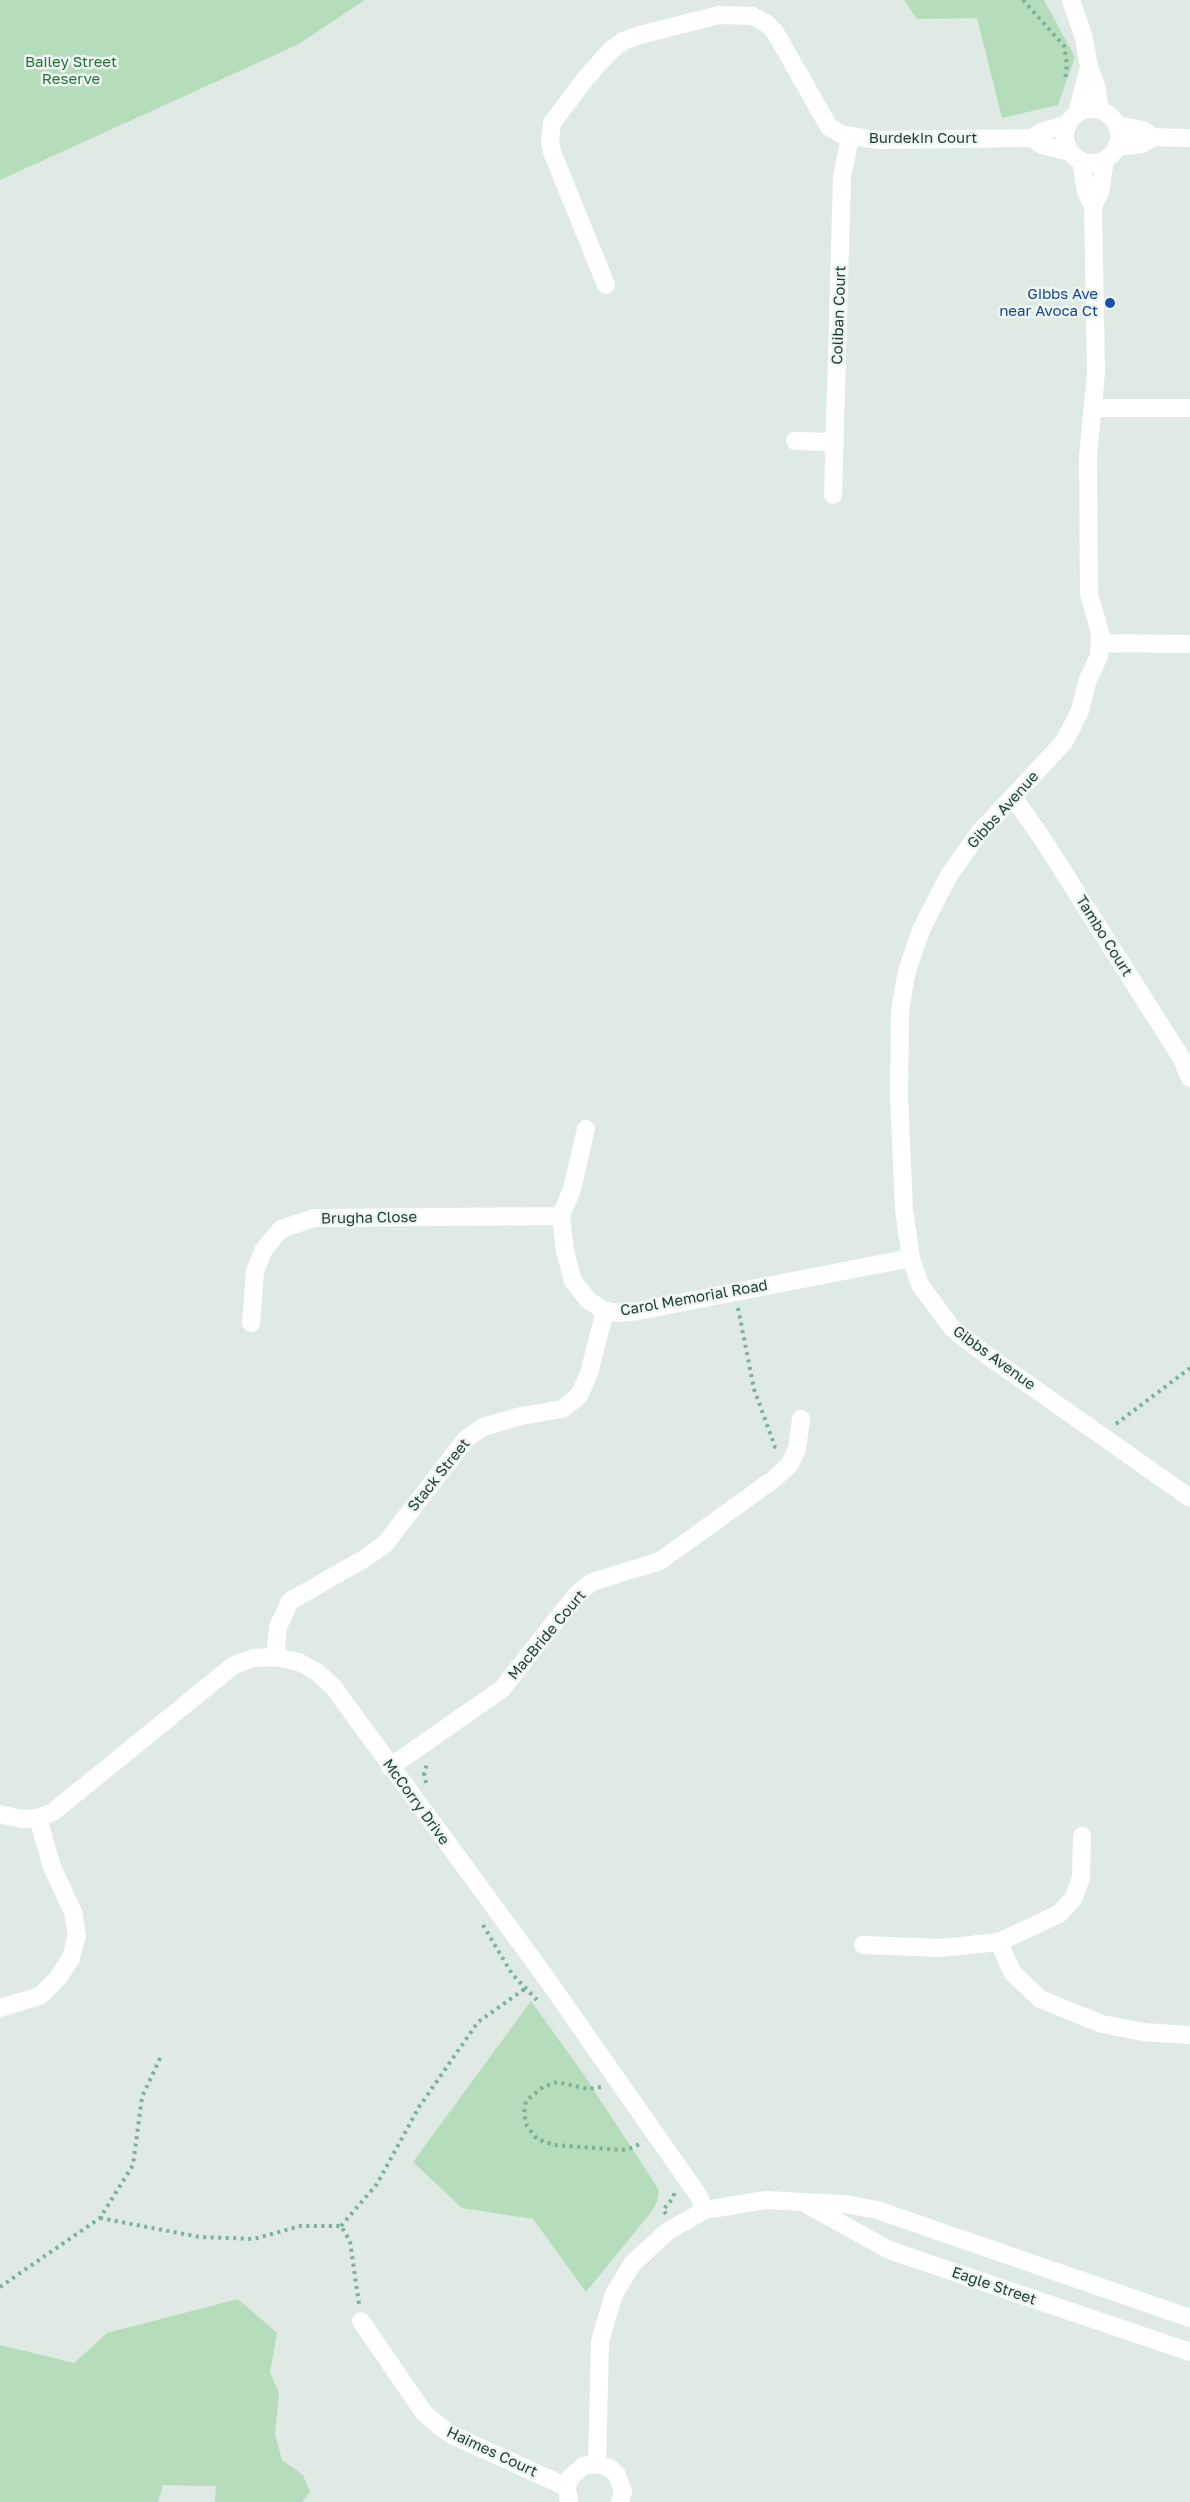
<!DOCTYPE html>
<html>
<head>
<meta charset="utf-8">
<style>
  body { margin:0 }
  canvas { display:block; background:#deeae3 }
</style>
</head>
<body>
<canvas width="1190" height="2502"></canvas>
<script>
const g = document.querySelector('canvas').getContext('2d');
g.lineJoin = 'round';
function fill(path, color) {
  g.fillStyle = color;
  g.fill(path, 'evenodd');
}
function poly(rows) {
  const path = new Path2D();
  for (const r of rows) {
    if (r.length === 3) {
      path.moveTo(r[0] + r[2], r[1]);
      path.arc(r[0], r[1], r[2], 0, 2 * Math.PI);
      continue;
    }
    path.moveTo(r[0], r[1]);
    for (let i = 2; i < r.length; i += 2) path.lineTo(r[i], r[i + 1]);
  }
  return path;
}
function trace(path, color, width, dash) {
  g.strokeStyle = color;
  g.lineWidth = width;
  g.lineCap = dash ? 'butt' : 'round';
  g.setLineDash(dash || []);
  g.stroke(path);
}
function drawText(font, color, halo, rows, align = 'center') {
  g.font = font + ' "Golos Text",sans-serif';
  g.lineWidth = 5;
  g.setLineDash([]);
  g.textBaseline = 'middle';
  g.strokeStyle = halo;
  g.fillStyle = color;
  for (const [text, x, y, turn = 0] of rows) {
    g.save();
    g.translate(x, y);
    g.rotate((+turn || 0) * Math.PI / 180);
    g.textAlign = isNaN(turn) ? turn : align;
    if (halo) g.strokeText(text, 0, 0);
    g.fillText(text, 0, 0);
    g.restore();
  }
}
const green = poly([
  [0,0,365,0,299,44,0,180],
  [904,0,1044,0,1075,57,1058,105,1002,118,977,18,917,19],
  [531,2001,582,2072,659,2190,657,2202,652,2211,586,2292,533,2219,462,2208,413,2162],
  [238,2299,277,2333,270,2372,279,2393,275,2434,282,2460,303,2475,310,2492,302,2502,215,2502,216,2486,163,2485,158,2502,0,2502,0,2345,74,2363,107,2333]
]);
const path = poly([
  [1023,0,1064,46,1067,64,1065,80],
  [738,1308,754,1389,775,1447,778,1449],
  [1116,1424,1190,1368],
  [426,1783,424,1773,427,1764],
  [483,1925,512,1974,538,2001],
  [601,2087,588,2089,557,2082,543,2087,526,2101,524,2113,527,2126,537,2139,554,2145,622,2150,629,2149,642,2143],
  [666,2214,663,2210,673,2198,675,2191],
  [100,2218,200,2237,254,2239,300,2226,341,2226,350,2241,359,2304],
  [341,2226,377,2184,419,2107,478,2022,526,1988],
  [0,2287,100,2218,133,2165,142,2097,162,2054]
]);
const minor = poly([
  [1071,0,1084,38,1089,67,1096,85,1100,110],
  [1092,136,27],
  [1077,113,1089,67],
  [1117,125,1143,130,1153,137,1190,138],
  [1032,138,1041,132,1067,124],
  [1117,147,1142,144,1153,137],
  [1081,161,1086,192,1093,206,1096,373,1088,455,1089,594,1100,632,1099,656,1087,682,1080,711,1064,742,979,833,949,875,921,930,907,971,900,1010,899,1098,904,1210,911,1258,920,1285,952,1328,981,1351,1190,1498],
  [1093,206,1100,192,1105,160],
  [606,285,552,152,550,139,552,123,586,78,610,51,623,41,640,35,719,15,752,16,766,23,775,32,829,127,841,134,876,140,1032,138,1042,145,1070,152],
  [1093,408,1190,408],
  [795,441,835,442],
  [833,495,842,177,850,137],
  [1100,643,1190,644],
  [1013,797,1042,838,1182,1059,1190,1078],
  [586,1129,572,1189,561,1216,565,1251,573,1281,588,1300,605,1311,620,1313,638,1311,911,1258],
  [251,1323,255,1271,264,1249,281,1229,314,1218,561,1216],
  [275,1657,278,1627,290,1601,364,1559,385,1544,466,1439,483,1427,521,1416,562,1409,579,1396,589,1373,605,1311],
  [390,1767,502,1689,576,1595,592,1582,660,1561,774,1479,790,1464,797,1449,801,1419],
  [0,1814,22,1819,38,1818,53,1812,234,1665,254,1658,275,1657,299,1662,317,1672,334,1688,544,1975,698,2195,705,2210],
  [999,1942,1012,1972,1040,1999,1102,2024,1144,2032,1190,2035],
  [863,1945,941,1948,999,1942,1059,1914,1073,1899,1081,1878,1082,1836],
  [0,2008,40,1996,58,1978,71,1958,77,1935,73,1912,52,1867,38,1818],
  [806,2204,889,2250,1190,2352],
  [361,2321,424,2413,439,2426,452,2435,567,2487],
  [597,2464,600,2341,614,2294,633,2263,668,2231,705,2210,766,2200,845,2204,877,2210,1190,2318],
  [569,2502,567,2487,570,2478,583,2466,597,2464,610,2468,617,2475,623,2492,620,2502]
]);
const markers = [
  [1110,303,6,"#1a4fb4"]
];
const parkNames = [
  ["Bailey Street",71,62],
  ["Reserve",71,79]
];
const streetNames = [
  ["Burdekin Court",923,138],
  ["Coliban Court",839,315,-88],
  ["Gibbs Avenue",1003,810,-48],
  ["Tambo Court",1104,936,58],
  ["Brugha Close",369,1218,-1],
  ["Carol Memorial Road",694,1298,-10],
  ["Gibbs Avenue",994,1358,36],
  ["Stack Street",439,1475,-51],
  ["MacBride Court",547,1635,-50],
  ["McCorry Drive",416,1802,54],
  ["Eagle Street",994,2286,19],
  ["Haimes Court",492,2452,25]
];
const transitNames = [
  ["Gibbs Ave",1098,294],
  ["near Avoca Ct",1098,311]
];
fill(green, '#b5ddbb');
trace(path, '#7cb099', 4, [3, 4.5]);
trace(minor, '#fff', 18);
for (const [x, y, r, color] of markers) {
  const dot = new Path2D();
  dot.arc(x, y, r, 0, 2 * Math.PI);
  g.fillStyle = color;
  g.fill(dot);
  trace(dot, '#eef7f1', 2);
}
drawText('15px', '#27733b', '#eef7f1', parkNames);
drawText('15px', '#1e3b30', '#eef7f1', streetNames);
drawText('15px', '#164399', '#eef7f1', transitNames, 'right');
</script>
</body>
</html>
